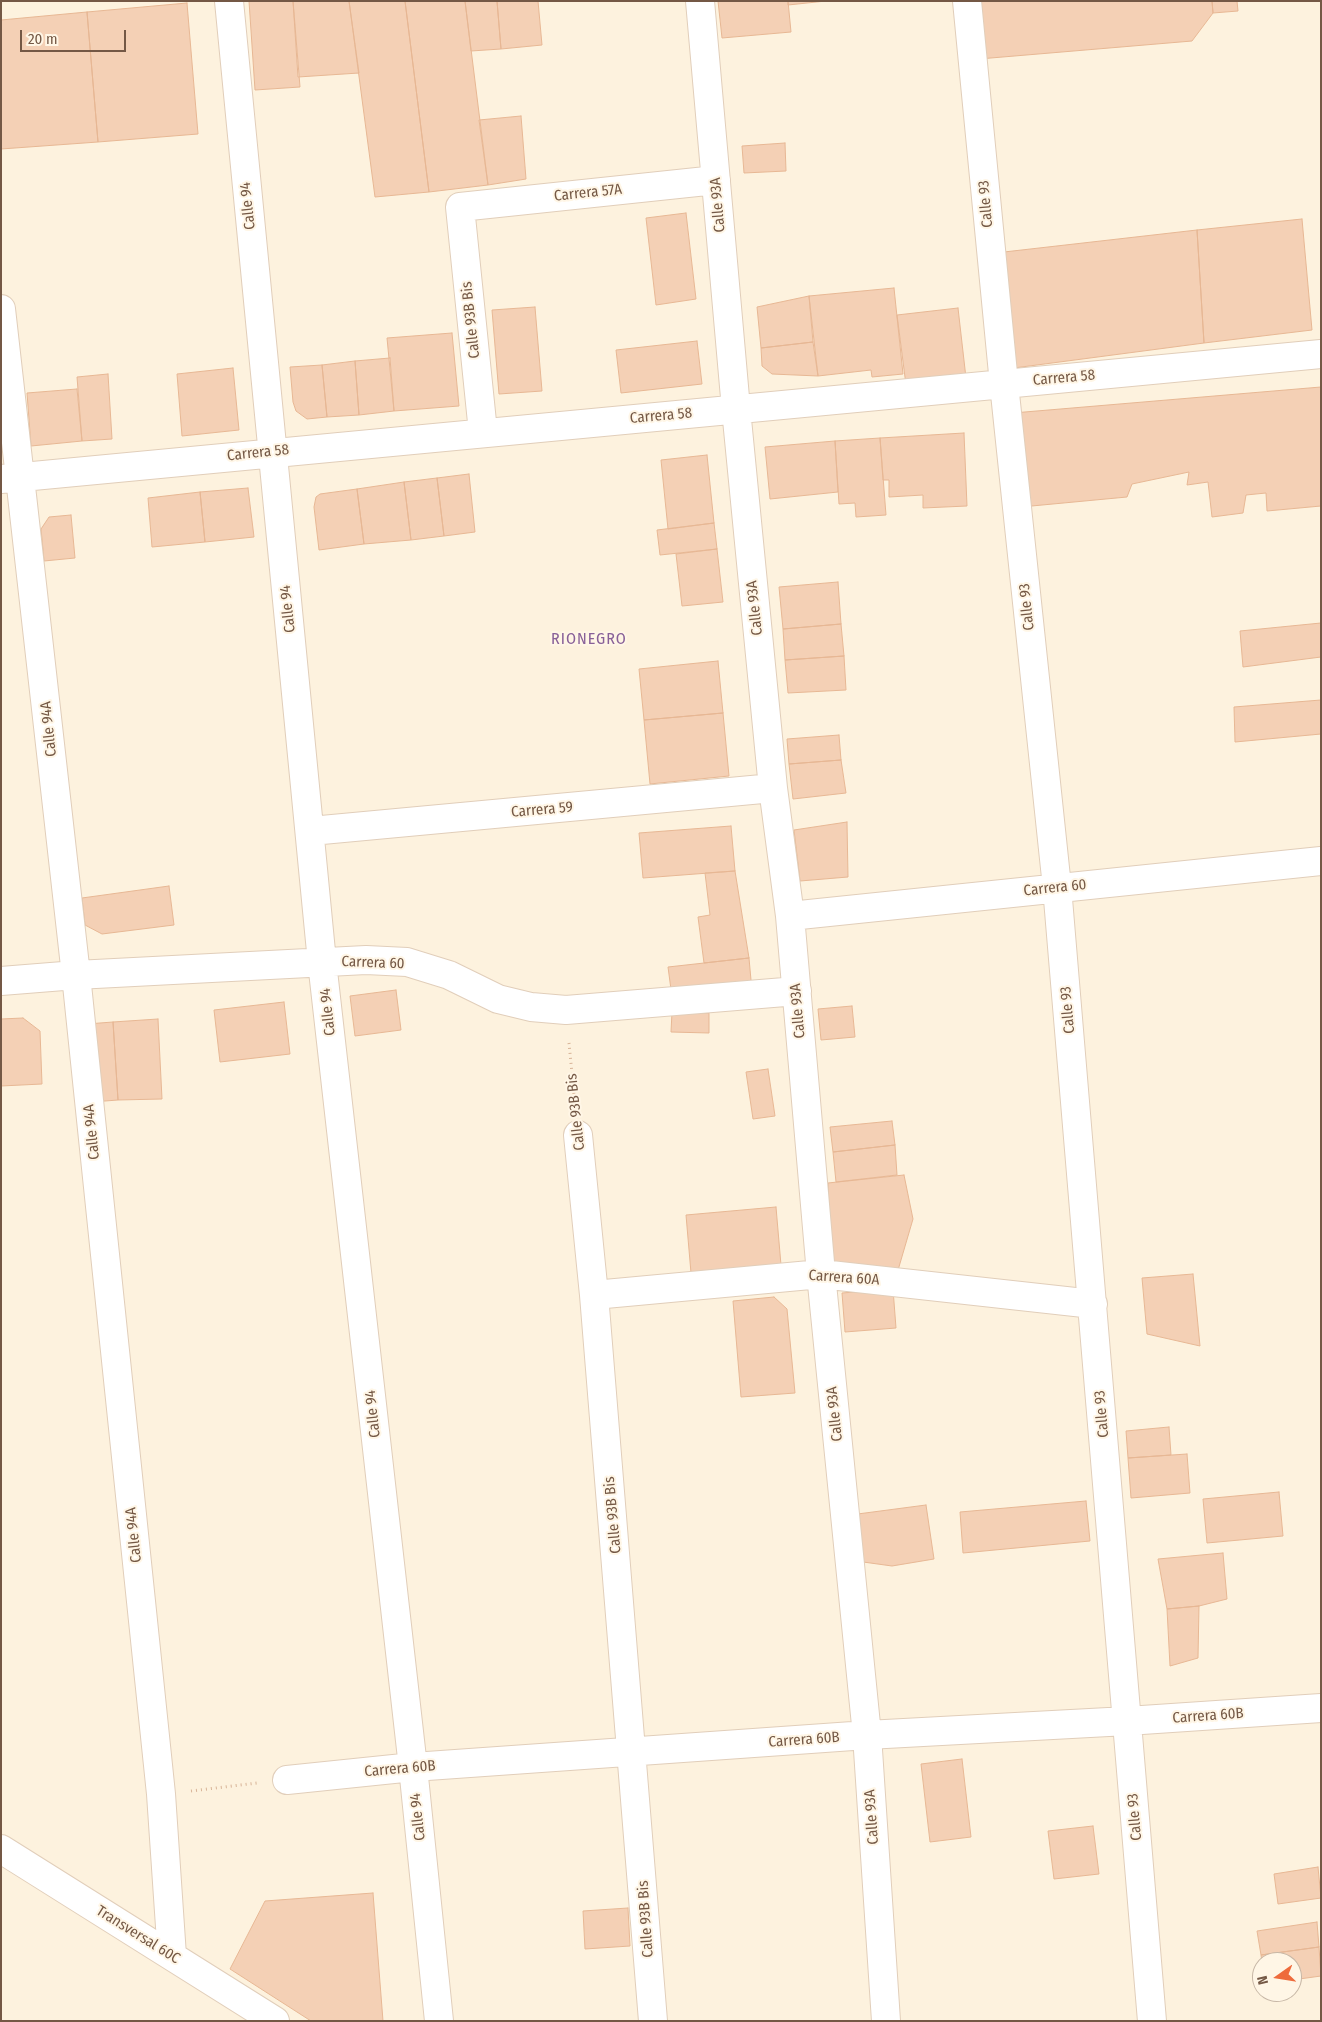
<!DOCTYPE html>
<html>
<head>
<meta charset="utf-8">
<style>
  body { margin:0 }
  #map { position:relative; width:1322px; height:2022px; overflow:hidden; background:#fdf2de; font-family:"Fira Sans Condensed",sans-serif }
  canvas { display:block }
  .frame { position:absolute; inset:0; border:2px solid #745845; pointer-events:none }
  .north { position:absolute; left:1252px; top:1952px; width:50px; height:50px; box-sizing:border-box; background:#fff6e6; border:1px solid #c7b7a6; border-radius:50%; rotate:257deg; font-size:14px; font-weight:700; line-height:20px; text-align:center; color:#745845 }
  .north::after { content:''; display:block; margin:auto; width:18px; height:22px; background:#ee6b3c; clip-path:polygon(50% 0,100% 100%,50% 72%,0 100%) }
  .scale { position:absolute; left:20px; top:30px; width:106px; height:22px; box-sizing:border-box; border:2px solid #745845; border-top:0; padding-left:6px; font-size:15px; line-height:18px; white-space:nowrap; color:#745845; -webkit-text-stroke:4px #fff6e6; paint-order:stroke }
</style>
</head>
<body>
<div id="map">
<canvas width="1322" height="2022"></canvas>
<div class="frame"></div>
<div class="north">N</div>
<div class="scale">20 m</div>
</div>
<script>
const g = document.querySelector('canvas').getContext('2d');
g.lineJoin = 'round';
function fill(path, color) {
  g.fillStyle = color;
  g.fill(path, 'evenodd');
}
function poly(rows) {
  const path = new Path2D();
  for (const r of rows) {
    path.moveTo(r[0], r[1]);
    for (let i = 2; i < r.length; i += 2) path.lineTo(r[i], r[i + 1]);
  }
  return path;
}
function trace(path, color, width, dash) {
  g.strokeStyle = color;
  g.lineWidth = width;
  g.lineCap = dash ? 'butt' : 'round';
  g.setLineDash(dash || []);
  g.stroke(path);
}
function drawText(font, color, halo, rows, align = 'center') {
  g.font = font + ' "Fira Sans Condensed",sans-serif';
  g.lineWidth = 4;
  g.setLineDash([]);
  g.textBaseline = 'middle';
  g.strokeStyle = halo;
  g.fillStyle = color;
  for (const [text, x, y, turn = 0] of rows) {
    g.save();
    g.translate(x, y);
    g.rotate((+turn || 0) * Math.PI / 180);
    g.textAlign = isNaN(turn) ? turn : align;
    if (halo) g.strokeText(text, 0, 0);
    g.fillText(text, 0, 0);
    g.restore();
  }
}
const building = poly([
  [249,1,293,1,300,87,255,90,249,1],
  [293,1,349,1,359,73,298,77,293,1],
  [349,1,405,1,429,192,375,197,349,1],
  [405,1,465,1,488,185,429,192,405,1],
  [465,1,497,1,501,49,471,51,465,1],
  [497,1,538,1,542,45,501,49,497,1],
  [718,1,788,1,791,32,722,38,718,1],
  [788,1,826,1,788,5,788,1],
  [974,1,1212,1,1213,13,1192,41,979,59,974,1],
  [1212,1,1237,1,1238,11,1213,13,1212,1],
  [187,3,198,134,98,142,87,12,187,3],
  [87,12,98,142,1,149,1,20,87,12],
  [521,116,526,179,488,185,479,120,521,116],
  [785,143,786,171,744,173,742,146,785,143],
  [686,213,696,299,656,305,646,218,686,213],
  [1302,219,1312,330,1204,343,1197,230,1302,219],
  [1197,230,1204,343,1014,368,1004,252,1197,230],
  [894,288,903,374,872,377,871,370,818,376,809,296,894,288],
  [809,296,813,342,761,348,757,307,809,296],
  [535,307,542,391,499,394,492,310,535,307],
  [958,308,966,378,906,385,897,315,958,308],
  [452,333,459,406,394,411,387,338,452,333],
  [697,341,702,384,621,393,616,350,697,341],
  [813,342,818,376,772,374,762,366,761,348,813,342],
  [390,358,394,411,359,415,355,361,390,358],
  [355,361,359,415,327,417,322,365,355,361],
  [322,365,327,417,307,419,296,411,293,402,290,367,322,365],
  [233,368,239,430,182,436,177,374,233,368],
  [108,374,112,439,82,441,77,377,108,374],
  [1321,387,1321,506,1267,511,1266,493,1246,495,1243,513,1212,517,1208,482,1187,485,1189,472,1132,484,1127,497,1021,507,1013,413,1321,387],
  [77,389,82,441,31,446,27,393,77,389],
  [964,433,967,506,923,508,923,495,889,497,889,480,883,480,880,438,964,433],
  [880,438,886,515,856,517,855,503,839,504,835,441,880,438],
  [835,441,838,492,770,499,765,447,835,441],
  [707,455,714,523,668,529,661,460,707,455],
  [469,474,475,532,444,536,437,478,469,474],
  [437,478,444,536,411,540,404,482,437,478],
  [404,482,411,540,364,544,357,489,404,482],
  [248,488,254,537,205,542,200,492,248,488],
  [357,489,364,544,319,550,314,507,316,497,320,494,357,489],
  [200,492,205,542,152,547,148,498,200,492],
  [71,515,75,558,44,561,41,529,49,517,71,515],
  [714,523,717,549,660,555,657,530,714,523],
  [717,549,723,602,682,606,676,554,717,549],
  [838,582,841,624,783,629,779,587,838,582],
  [1321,623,1321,657,1243,667,1240,631,1321,623],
  [841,624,844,656,785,660,783,629,841,624],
  [844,656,846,690,788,693,785,660,844,656],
  [718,661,723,713,644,720,639,669,718,661],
  [1321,700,1321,734,1235,742,1234,707,1321,700],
  [723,713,729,776,650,784,644,720,723,713],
  [839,735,841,760,789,764,787,739,839,735],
  [841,760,846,793,793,799,789,764,841,760],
  [847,822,848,877,800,881,794,830,847,822],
  [731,826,735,871,643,878,639,833,731,826],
  [735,871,749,958,704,963,698,917,710,915,705,873,735,871],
  [169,886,174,925,102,934,85,925,82,898,169,886],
  [749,958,751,980,741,989,672,997,668,967,749,958],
  [396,990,401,1030,355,1036,350,996,396,990],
  [284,1002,290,1054,220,1062,214,1010,284,1002],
  [852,1006,855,1037,821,1040,818,1009,852,1006],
  [672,1012,709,1013,709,1033,671,1032,672,1012],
  [23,1018,40,1031,42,1084,1,1086,1,1019,23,1018],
  [158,1019,162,1099,118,1100,113,1022,158,1019],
  [113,1022,118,1100,92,1102,87,1024,113,1022],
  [768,1069,775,1116,753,1119,746,1072,768,1069],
  [892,1121,895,1145,833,1152,830,1127,892,1121],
  [895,1145,897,1175,836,1182,833,1152,895,1145],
  [904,1175,913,1219,896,1277,831,1263,828,1183,904,1175],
  [776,1207,781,1265,691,1273,686,1215,776,1207],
  [1193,1274,1200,1346,1147,1334,1142,1278,1193,1274],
  [893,1289,896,1328,845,1332,842,1293,893,1289],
  [774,1297,787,1309,795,1393,741,1397,733,1301,774,1297],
  [1169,1427,1171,1455,1128,1458,1126,1431,1169,1427],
  [1187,1454,1190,1493,1131,1498,1128,1458,1187,1454],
  [1279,1492,1283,1536,1207,1543,1203,1499,1279,1492],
  [1086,1501,1090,1541,963,1553,960,1512,1086,1501],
  [926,1505,934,1559,892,1566,856,1561,850,1515,926,1505],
  [1223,1553,1227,1599,1199,1606,1167,1609,1158,1559,1223,1553],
  [1199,1606,1198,1658,1170,1666,1167,1609,1199,1606],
  [962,1759,971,1837,930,1842,921,1764,962,1759],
  [1093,1826,1099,1874,1054,1879,1048,1831,1093,1826],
  [1318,1867,1321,1898,1278,1904,1274,1874,1318,1867],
  [373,1893,383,2021,311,2021,230,1969,265,1901,373,1893],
  [628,1908,630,1946,585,1949,583,1911,628,1908],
  [1317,1922,1319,1947,1261,1955,1257,1931,1317,1922],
  [1319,1947,1321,1976,1292,1980,1292,1962,1262,1962,1261,1955,1319,1947]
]);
const path = poly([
  [569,1043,575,1104],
  [191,1791,257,1783]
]);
const minor = poly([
  [229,1,322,962,413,1767,439,2021],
  [700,1,736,409,773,788,790,916,821,1274,867,1735,886,2021],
  [967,1,1004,384,1057,887,1152,2021],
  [1,309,76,975,161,1794,172,1956],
  [483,432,460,207,716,180],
  [1,479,1321,354],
  [311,831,773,788],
  [790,916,1321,861],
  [1,981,76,975,366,960,407,962,449,975,498,999,531,1007,566,1010,797,991],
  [578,1135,594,1295,653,2021],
  [594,1295,821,1274,1093,1304],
  [287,1780,413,1767,867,1735,1127,1721,1321,1708],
  [1,1849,275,2021]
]);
const streetNames = [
  ["Carrera 57A",588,193,-6],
  ["Calle 93",986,204,-95],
  ["Calle 93A",718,205,-95],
  ["Calle 94",248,206,-96],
  ["Calle 93B Bis",471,320,-96],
  ["Carrera 58",1064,378,-5],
  ["Carrera 58",661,416,-5],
  ["Carrera 58",258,453,-6],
  ["Calle 93",1027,607,-96],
  ["Calle 93A",755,608,-96],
  ["Calle 94",288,609,-96],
  ["Calle 94A",49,729,-96],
  ["Carrera 59",542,810,-5],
  ["Carrera 60",1055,888,-6],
  ["Carrera 60",373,963,2],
  ["Calle 93",1068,1010,-95],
  ["Calle 93A",798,1011,-95],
  ["Calle 94",328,1012,-96],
  ["Calle 93B Bis",576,1112,-96],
  ["Calle 94A",92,1132,-96],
  ["Carrera 60A",844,1278,4],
  ["Calle 94",373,1414,-96],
  ["Calle 93A",835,1414,-96],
  ["Calle 93",1102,1414,-95],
  ["Calle 93B Bis",613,1515,-95],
  ["Calle 94A",134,1535,-96],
  ["Carrera 60B",1208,1716,-4],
  ["Carrera 60B",804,1740,-4],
  ["Carrera 60B",400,1769,-5],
  ["Calle 94",418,1817,-96],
  ["Calle 93A",872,1817,-94],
  ["Calle 93",1135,1817,-95],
  ["Calle 93B Bis",646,1919,-94],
  ["Transversal 60C",138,1935,32]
];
const neighbourhoodNames = [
  ["RIONEGRO",589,640]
];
fill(building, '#f4d0b5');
trace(building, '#e7b794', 1);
trace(minor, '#e1ceba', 30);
trace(path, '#d8b498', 3, [1, 4]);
trace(minor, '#fff', 28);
drawText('15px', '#745845', '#fff6e6', streetNames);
g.letterSpacing = '1px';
drawText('16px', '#886098', '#fff6e6', neighbourhoodNames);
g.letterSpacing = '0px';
</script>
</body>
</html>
